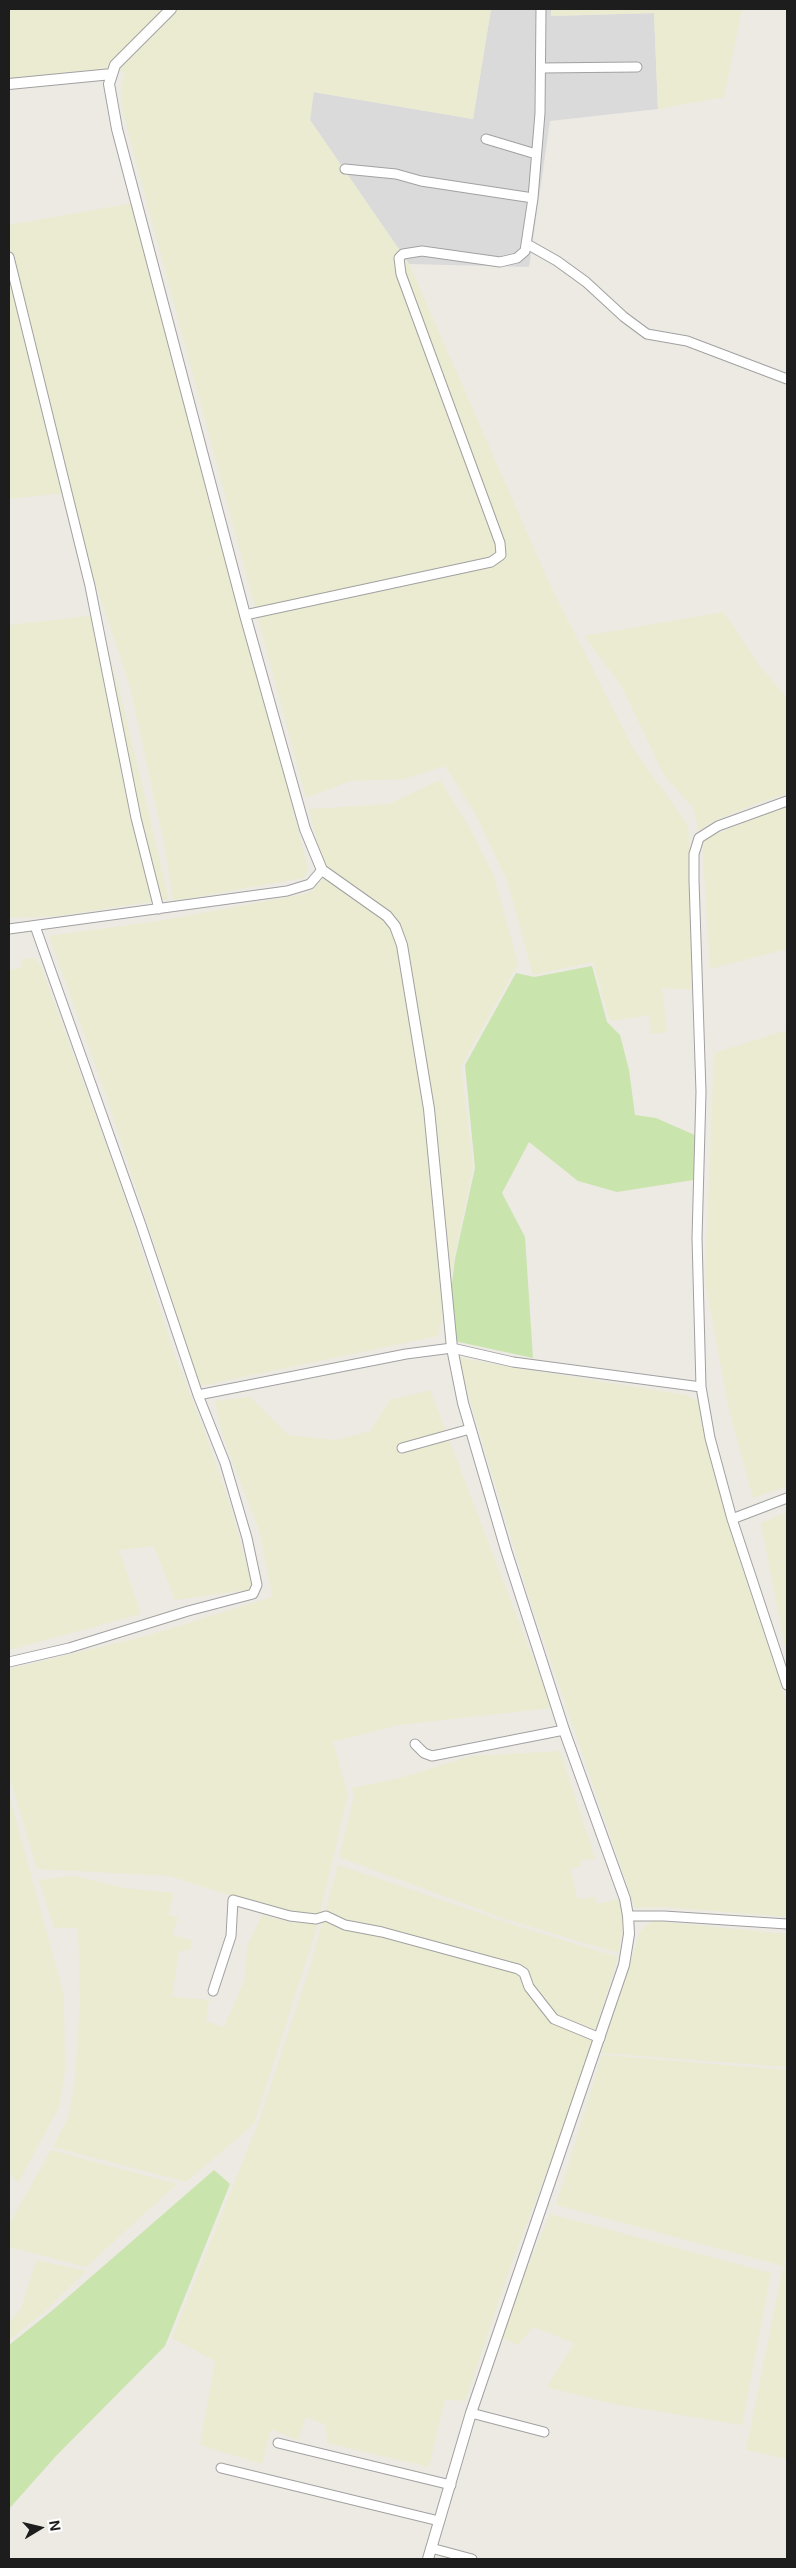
<!DOCTYPE html>
<html>
<head>
<meta charset="utf-8">
<style>
  body { margin:0 }
  #map { position:relative; width:796px; height:2568px; overflow:hidden; background:#edeae4; font-family:Inter,sans-serif }
  canvas { display:block }
  .frame { position:absolute; inset:0; border:10px solid #1d1d1d; pointer-events:none }
  .north { position:absolute; left:15px; top:2503px; width:50px; height:50px; -webkit-text-stroke:4px #fff; paint-order:stroke; rotate:81deg; font-size:14px; font-weight:700; line-height:20px; text-align:center; color:#1d1d1d }
  .north::after { content:''; display:block; margin:auto; width:18px; height:22px; background:#1d1d1d; clip-path:polygon(50% 0,100% 100%,50% 72%,0 100%) }
</style>
</head>
<body>
<div id="map">
<canvas width="796" height="2568"></canvas>
<div class="frame"></div>
<div class="north">N</div>
</div>
<script>
const g = document.querySelector('canvas').getContext('2d');
g.lineJoin = 'round';
function fill(path, color) {
  g.fillStyle = color;
  g.fill(path, 'evenodd');
}
function poly(rows) {
  const path = new Path2D();
  for (const r of rows) {
    path.moveTo(r[0], r[1]);
    for (let i = 2; i < r.length; i += 2) path.lineTo(r[i], r[i + 1]);
  }
  return path;
}
function trace(path, color, width, dash) {
  g.strokeStyle = color;
  g.lineWidth = width;
  g.lineCap = dash ? 'butt' : 'round';
  g.setLineDash(dash || []);
  g.stroke(path);
}
const residential = poly([
  [491,9,551,9,551,16,654,13,658,109,550,121,529,267,409,264,310,120,313,92,473,119]
]);
const farmland = poly([
  [9,9,491,9,473,119,314,92,310,120,409,264,551,587,634,750,688,825,699,990,662,988,667,1032,651,1034,649,1015,610,1021,593,962,533,975,507,880,475,813,445,766,404,779,350,781,306,798,130,139,122,107,121,88,125,72,105,68,9,79],
  [551,9,742,9,724,97,658,109,654,13,551,16],
  [138,202,163,281,264,696,308,869,304,878,173,901,164,843,130,686,65,493,9,499,9,225],
  [724,612,759,665,787,698,787,794,755,804,712,822,699,831,693,807,665,777,622,687,584,636],
  [98,615,122,701,169,899,57,916,9,918,9,625],
  [440,780,469,827,494,876,518,964,461,1066,473,1167,438,1336,200,1386,106,1095,49,936,165,920,309,893,326,876,309,809,389,804],
  [787,804,787,949,710,969,702,840],
  [35,958,41,967,118,1177,175,1356,205,1433,230,1505,253,1589,175,1600,154,1546,119,1550,141,1614,9,1650,9,970,21,968,22,959],
  [787,1030,787,1486,753,1498,728,1406,705,1280,714,1053],
  [457,1357,504,1366,686,1395,698,1401,709,1449,742,1566,787,1704,787,1917,663,1907,635,1908,529,1597],
  [430,1390,552,1708,398,1725,333,1742,348,1795,320,1913,295,1913,270,1908,169,1876,37,1869,9,1776,9,1669,146,1636,272,1597,260,1533,222,1433,215,1401,250,1397,288,1435,337,1440,370,1431,390,1400],
  [787,1512,787,1658,761,1523],
  [560,1751,595,1858,580,1861,581,1866,571,1868,577,1899,595,1897,596,1904,620,1899,624,1921,618,1953,505,1919,339,1857,354,1796,352,1788,404,1777,471,1756],
  [9,1794,64,1996,65,2071,59,2107,18,2183,9,2172],
  [338,1865,520,1927,618,1957,573,2102,511,2265,465,2401,445,2399,429,2467,327,2443,326,2425,306,2417,298,2440,271,2429,262,2464,200,2445,215,2361,172,2338,257,2126,310,1967],
  [74,1876,124,1888,174,1893,168,1915,178,1917,172,1935,192,1940,190,1950,179,1951,172,1997,209,2000,206,2021,224,2027,245,1979,247,1946,262,1915,295,1923,318,1924,254,2124,186,2182,53,2147,68,2118,75,2081,80,2003,78,1928,54,1928,39,1880],
  [653,1921,787,1934,787,2067,601,2053,640,1931],
  [602,2055,787,2070,787,2253,783,2266,556,2205],
  [51,2150,177,2184,86,2267,9,2247,9,2224],
  [550,2214,771,2273,742,2425,613,2404,547,2387,574,2343,533,2327,518,2345,498,2336],
  [787,2258,787,2459,746,2450,782,2272],
  [36,2260,86,2271,44,2312,9,2340,9,2322,21,2309]
]);
const grass = poly([
  [592,966,607,1022,620,1035,629,1070,635,1115,656,1118,697,1136,693,1180,617,1192,578,1181,529,1142,502,1193,525,1237,533,1358,445,1339,455,1259,475,1168,465,1065,516,973,534,977],
  [214,2170,230,2184,165,2346,56,2456,9,2509,9,2345,54,2309]
]);
const minor = poly([
  [541,68,637,67],
  [486,139,536,154],
  [345,169,396,174,421,181,533,198],
  [527,244,557,261,586,282,624,317,647,334,687,341,787,379],
  [9,257,90,586,136,818,159,909],
  [245,615,491,562,501,555,500,543,401,274,399,258,403,254,422,251,500,262,517,258,525,251,533,198,540,113,541,9],
  [787,801,718,826,699,838,694,854,694,880,701,1092,697,1238,701,1387,710,1438,732,1519,787,1685],
  [35,926,141,1225,198,1395],
  [9,929,287,891,310,884,322,870],
  [402,1448,470,1429],
  [732,1519,787,1498],
  [9,1662,69,1648,188,1611,253,1594,257,1585,247,1538,225,1463,198,1395,406,1354,452,1348,513,1362,701,1387],
  [415,1744,424,1753,432,1756,564,1730],
  [628,1916,664,1916,787,1924],
  [213,1991,231,1936,233,1900,290,1916,316,1919,326,1916,345,1925,382,1932,518,1969,524,1973,529,1987,554,2019,600,2038],
  [471,2413,544,2432],
  [278,2443,451,2485],
  [221,2468,439,2521],
  [431,2548,472,2559]
]);
const tertiary = poly([
  [171,9,115,65,109,84,117,129,245,615,305,829,322,870,387,916,395,926,402,945,429,1109,452,1348,463,1403,506,1550,564,1730,625,1899,628,1916,629,1934,624,1965,471,2413,428,2559],
  [9,84,112,74]
]);
fill(residential, '#dbdada');
fill(farmland, '#eaebd0');
fill(grass, '#cae4ad');
trace(minor, '#a1a1a1', 11);
trace(tertiary, '#a1a1a1', 12);
trace(minor, '#fff', 9);
trace(tertiary, '#fff', 10);
</script>
</body>
</html>
